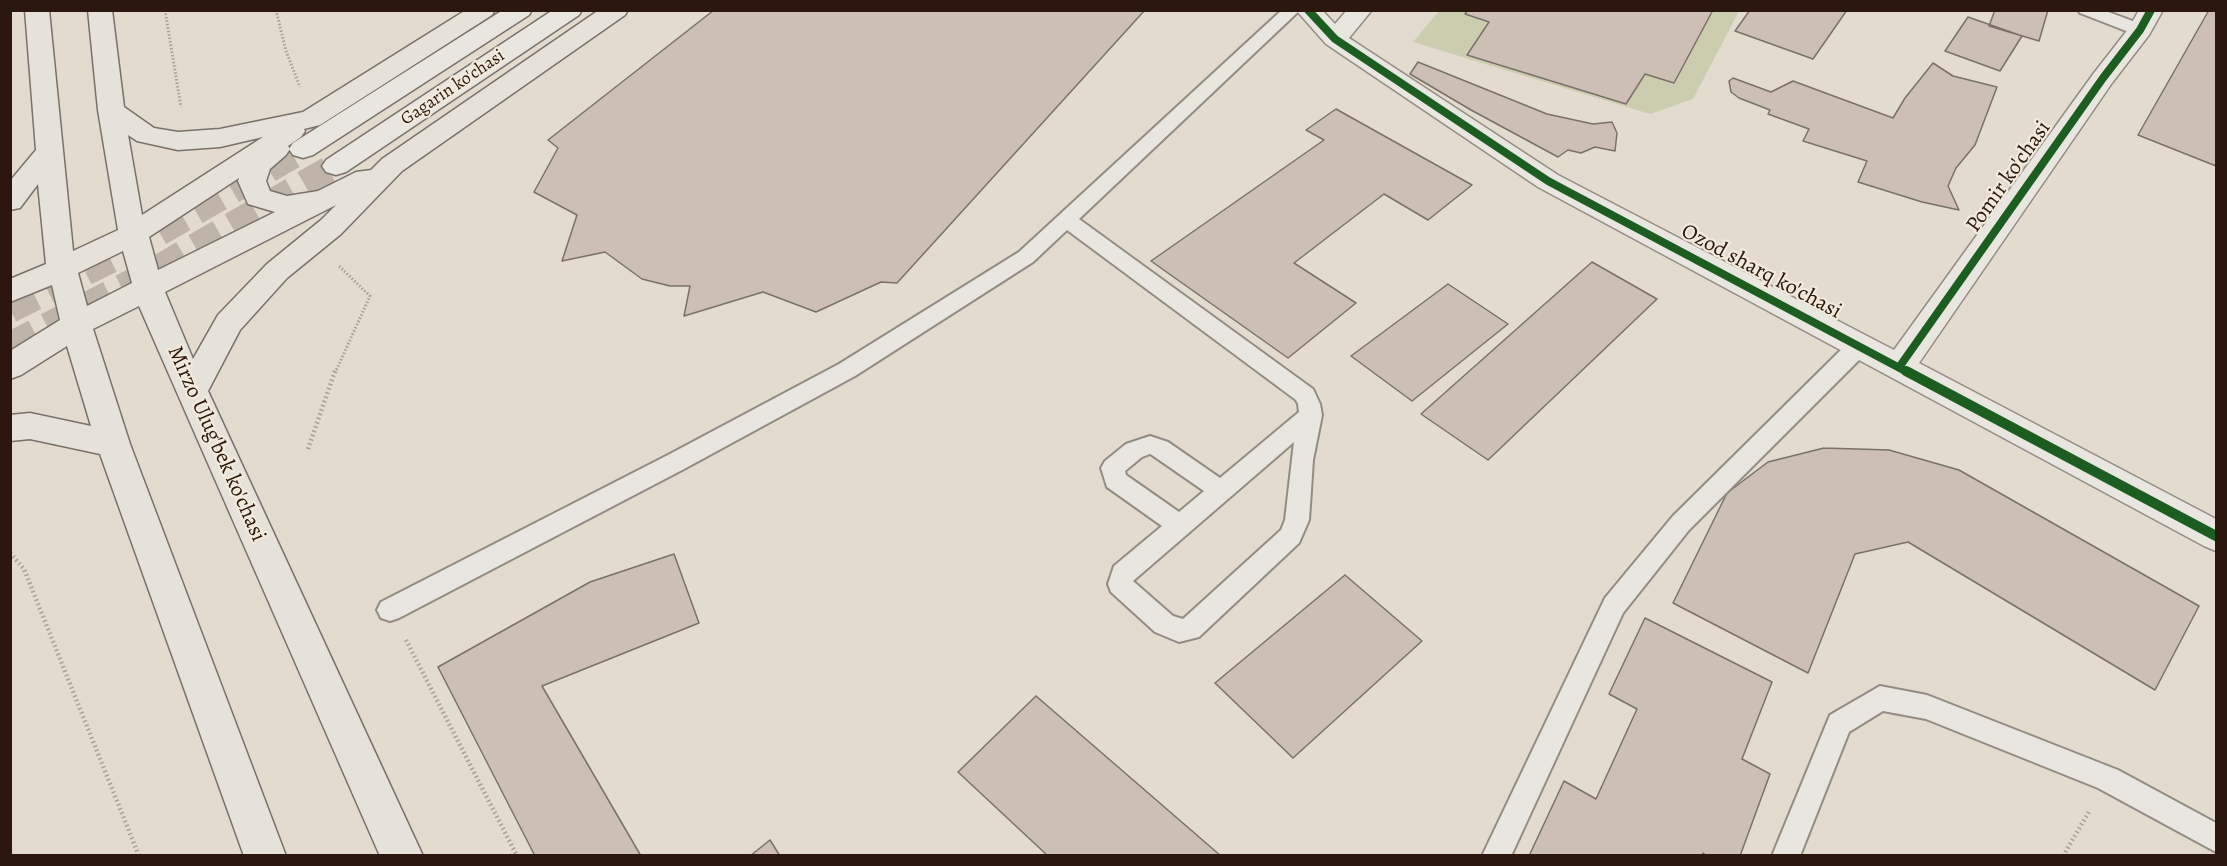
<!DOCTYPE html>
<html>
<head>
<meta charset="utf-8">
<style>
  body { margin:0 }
  #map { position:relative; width:2227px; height:866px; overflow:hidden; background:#e3dbce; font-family:Alegreya,serif }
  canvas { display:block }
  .frame { position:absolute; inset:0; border:12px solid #2c170e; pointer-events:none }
</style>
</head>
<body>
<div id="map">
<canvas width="2227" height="866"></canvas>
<div class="frame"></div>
</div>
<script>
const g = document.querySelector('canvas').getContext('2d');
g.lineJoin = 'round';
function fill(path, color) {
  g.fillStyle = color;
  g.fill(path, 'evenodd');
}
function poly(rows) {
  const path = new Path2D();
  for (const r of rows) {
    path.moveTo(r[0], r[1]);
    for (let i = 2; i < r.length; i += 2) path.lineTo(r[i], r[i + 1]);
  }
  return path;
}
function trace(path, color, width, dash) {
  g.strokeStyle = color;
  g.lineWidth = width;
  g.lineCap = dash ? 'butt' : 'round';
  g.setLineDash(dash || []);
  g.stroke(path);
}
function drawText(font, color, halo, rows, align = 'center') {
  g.font = font + ' Alegreya,serif';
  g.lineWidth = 4.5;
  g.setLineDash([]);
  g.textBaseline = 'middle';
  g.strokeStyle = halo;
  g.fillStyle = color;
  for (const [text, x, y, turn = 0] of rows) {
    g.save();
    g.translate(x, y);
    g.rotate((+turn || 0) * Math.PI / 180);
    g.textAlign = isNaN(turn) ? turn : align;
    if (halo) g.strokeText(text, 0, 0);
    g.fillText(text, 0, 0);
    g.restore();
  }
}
const green = poly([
  [1439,11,1739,11,1693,99,1650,114,1413,42]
]);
const building = poly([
  [714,10,1145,10,897,283,881,282,816,312,763,292,684,316,690,286,670,286,642,279,605,252,562,261,577,215,534,192,558,148,548,140,714,10],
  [1468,10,1713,10,1674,83,1645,74,1626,104,1467,55,1489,22,1465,14,1468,10],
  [1750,10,1847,10,1813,59,1735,31,1750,10],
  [1995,10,2048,10,2039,41,1989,26,1995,10],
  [2209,10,2216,10,2216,166,2138,135,2209,10],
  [1968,17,2022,36,2000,71,1945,51,1968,17],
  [1418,62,1547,114,1593,124,1612,122,1617,133,1615,151,1595,147,1581,153,1568,150,1558,157,1471,110,1410,74,1418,62],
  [1933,63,1953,76,1997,87,1975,145,1956,168,1948,186,1959,210,1922,202,1858,182,1867,161,1803,141,1809,129,1768,114,1770,110,1739,98,1731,92,1729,81,1733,78,1771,92,1793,81,1893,118,1905,98,1933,63],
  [1336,109,1472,185,1428,220,1384,194,1294,263,1356,303,1288,358,1151,261,1324,140,1306,130,1336,109],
  [1592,262,1657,299,1488,460,1421,414,1592,262],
  [1448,284,1508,324,1412,401,1351,356,1448,284],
  [1824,448,1889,450,1959,470,2199,606,2155,690,1908,542,1855,554,1808,673,1673,603,1727,493,1768,462,1824,448],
  [674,554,699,623,542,686,641,856,535,856,438,667,590,582,674,554],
  [1345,575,1422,641,1293,758,1215,683,1345,575],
  [1645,618,1772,682,1742,759,1770,774,1740,856,1707,856,1703,853,1702,856,1529,856,1564,781,1596,799,1637,709,1609,694,1645,618],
  [1036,696,1221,856,1048,856,958,772,1036,696],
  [770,840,780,856,750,856,770,840]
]);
const secondaryTunnel = poly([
  [10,309,117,256,303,149],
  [10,346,153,272,336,166]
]);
const pathFar1 = poly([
  [165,10,181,107],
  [276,10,286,51,300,87],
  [335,373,370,296,339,266]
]);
const path = poly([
  [308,449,335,371],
  [10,553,24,569,139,856],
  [406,640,517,856],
  [2063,856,2090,810]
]);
const service = poly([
  [1282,10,1300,10,1079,219,1313,389,1320,404,1322,415,1313,460,1309,520,1299,543,1199,637,1179,642,1155,632,1111,592,1108,584,1114,566,1162,526,1107,487,1101,468,1105,461,1126,444,1150,436,1168,442,1220,478,1299,412,1298,404,1296,400,1067,230,1033,262,855,376,684,469,399,618,390,621,381,618,377,610,381,602,668,455,839,364,1019,252,1282,10],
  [1294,442,1285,520,1281,530,1183,619,1173,616,1133,581,1294,442],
  [1150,454,1152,455,1204,491,1179,512,1126,475,1125,471,1142,457,1150,454],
  [2078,10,2103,10,2146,26,2148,30,2140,35,2134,34,2080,13,2078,10],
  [1858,339,1866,341,1869,347,1866,353,1689,530,1623,613,1511,856,1482,856,1605,598,1673,516,1850,341,1858,339],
  [1880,686,1927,695,2118,770,2216,823,2216,852,2098,788,1926,719,1883,711,1849,732,1800,856,1772,856,1830,715,1880,686]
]);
const minor = poly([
  [1296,10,1322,10,1335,24,1347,10,1372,10,1349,38,1558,175,1894,350,2094,73,2129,28,2139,10,2163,10,2149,35,2112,83,1919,363,2216,519,2216,551,2204,546,1538,187,1326,44,1296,10]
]);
const secondary = poly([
  [503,10,532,10,529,15,313,155,303,158,293,155,289,149,293,143,503,10],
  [553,10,582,10,579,15,346,172,336,175,326,172,322,166,326,160,553,10]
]);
const primary = poly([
  [25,10,49,10,73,251,118,230,98,110,88,10,112,10,124,107,154,128,178,132,220,129,303,112,466,10,495,10,492,15,320,125,304,129,305,131,301,137,288,146,290,149,286,155,270,169,266,181,270,191,287,196,318,191,356,172,371,170,382,159,599,10,628,10,625,15,402,171,341,234,287,278,240,330,208,391,423,856,380,856,139,306,93,329,130,444,286,856,244,856,100,454,30,439,10,441,10,415,30,413,91,426,67,346,21,375,10,379,10,351,60,320,52,285,10,302,10,279,46,264,38,184,20,208,10,210,10,181,36,150,25,10],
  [128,135,137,141,178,150,220,147,263,137,142,215,128,135],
  [239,178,238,181,248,204,275,212,158,270,149,237,239,178],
  [336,205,321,220,267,264,218,315,193,359,165,292,336,205],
  [123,251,132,283,87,306,78,273,123,251]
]);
const cyclewayFar1 = poly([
  [1308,10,1335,39,1548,181,1909,373],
  [1900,366,2103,78,2140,30,2151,10]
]);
const cycleway = poly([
  [1906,371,2216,536]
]);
const farStreetnames = [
  ["Gagarin ko'chasi",453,88,-34]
];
const streetNames = [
  ["Pomir ko'chasi",2009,177,-55],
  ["Ozod sharq ko'chasi",1761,272,28],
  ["Mirzo Ulug'bek ko'chasi",216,444,66]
];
fill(green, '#cbcdae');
fill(building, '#cebfb4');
trace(building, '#79716a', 1.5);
trace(secondaryTunnel, '#beb4a8', 28, [28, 14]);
trace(service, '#938c83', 4);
trace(minor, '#938c83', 3);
trace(secondary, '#79716a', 3);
trace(primary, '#79716a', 3);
trace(pathFar1, '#a5a09a', 3, [1.5, 2]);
trace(path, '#a5a09a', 4.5, [1.5, 3]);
fill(service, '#e9e5df');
fill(minor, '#e9e5df');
fill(secondary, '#e9e5df');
fill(primary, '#e6e1d9');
trace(cyclewayFar1, '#1b5e20', 8);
trace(cycleway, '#1b5e20', 10);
drawText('18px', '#2c170e', '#f2eada', farStreetnames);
drawText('22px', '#2c170e', '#f2eada', streetNames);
</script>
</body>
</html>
